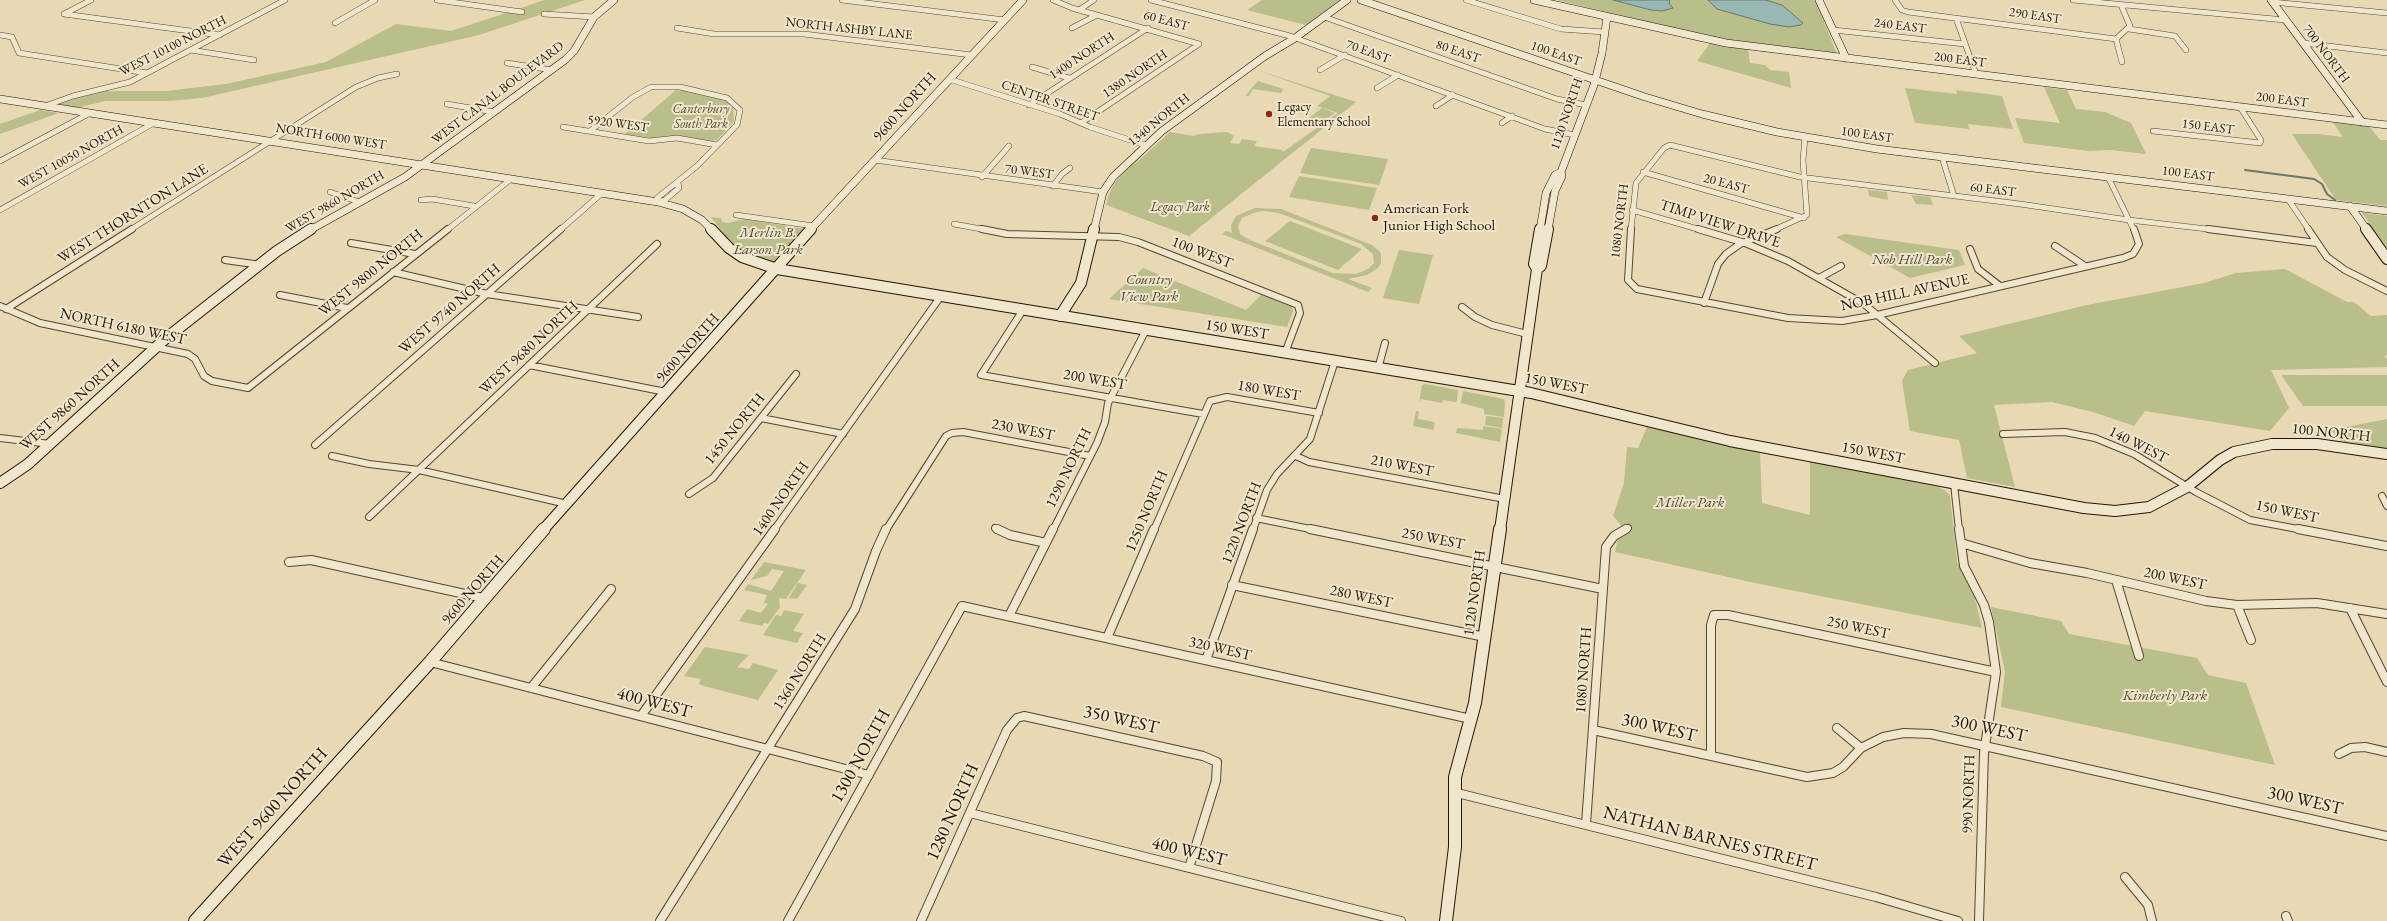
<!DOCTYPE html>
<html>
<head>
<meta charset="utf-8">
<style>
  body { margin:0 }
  canvas { display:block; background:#e8d8b4 }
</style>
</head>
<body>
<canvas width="2387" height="921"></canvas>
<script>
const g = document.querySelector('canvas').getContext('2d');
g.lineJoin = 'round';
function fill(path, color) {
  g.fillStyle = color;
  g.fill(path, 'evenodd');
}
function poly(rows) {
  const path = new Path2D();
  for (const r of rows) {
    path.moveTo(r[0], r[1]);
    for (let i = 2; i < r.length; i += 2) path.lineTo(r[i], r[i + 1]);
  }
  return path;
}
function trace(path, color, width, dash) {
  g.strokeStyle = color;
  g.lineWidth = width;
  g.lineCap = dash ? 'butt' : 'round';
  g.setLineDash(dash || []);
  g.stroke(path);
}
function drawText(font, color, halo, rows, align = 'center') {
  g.font = font + ' "EB Garamond",serif';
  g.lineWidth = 4;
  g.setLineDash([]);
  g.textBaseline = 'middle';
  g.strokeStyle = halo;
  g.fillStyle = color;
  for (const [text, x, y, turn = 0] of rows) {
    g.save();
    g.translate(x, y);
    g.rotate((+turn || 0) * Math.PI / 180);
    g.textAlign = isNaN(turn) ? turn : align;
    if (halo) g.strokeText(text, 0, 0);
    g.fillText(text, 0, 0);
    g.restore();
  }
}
const green = poly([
  [544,0,585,0,479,35,202,98,168,101,106,101,76,108,56,105,69,99,106,91,166,91,226,84,326,62,396,24,451,31,509,12,519,13,525,10,518,9],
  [1262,0,1341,0,1306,25,1247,10],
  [1557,0,1816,0,1837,55,1728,41],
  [1710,43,1748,49,1750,63,1765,65,1770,70,1789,72,1791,88,1697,61],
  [1254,69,1356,102,1189,236,1106,205,1109,194,1115,182,1153,143,1133,166,1170,132,1194,136,1198,134,1227,132,1234,136,1230,143,1239,144,1242,139,1257,141,1254,146,1282,150,1283,152,1338,113,1317,106,1330,96],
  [1258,81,1283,89,1281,93,1253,89,1249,96,1245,96],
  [2044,87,2067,90,2076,109,2105,112,2131,123,2146,154,2110,150,2089,151,2024,143,2015,118,2060,123],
  [1905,88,1957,94,1956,90,2002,96,2013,129,1968,124,1969,129,1915,123],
  [676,90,709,94,728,102,733,108,734,121,717,140,712,141,679,136,650,138,625,134],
  [1322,108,1335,113,1322,122,1309,118],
  [40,110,59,113,0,134,0,124],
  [2332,121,2369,126,2380,140,2387,140,2387,206,2336,200,2292,134,2318,134,2343,137],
  [1311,148,1388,159,1379,185,1300,173],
  [1299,176,1377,188,1369,210,1289,197],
  [1868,190,1887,192,1888,200,1869,196],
  [1911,195,1930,197,1933,205,1916,204],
  [1255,208,1281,209,1372,245,1381,253,1381,263,1378,268,1367,275,1348,279,1372,288,1368,292,1222,234,1226,231,1232,233,1231,225,1236,216],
  [1264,211,1279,213,1361,244,1373,254,1374,263,1368,269,1356,274,1333,273,1250,240,1240,234,1238,226,1242,218,1256,212],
  [2362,213,2387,216,2387,248],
  [711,217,721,218,722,222,729,223,744,219,805,229,780,261,773,262,755,257,737,247,727,238],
  [1290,221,1362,249,1338,270,1265,241],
  [1845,234,1959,250,1965,265,1910,278,1836,237],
  [1399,250,1433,255,1419,304,1383,298],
  [1143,268,1246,310,1261,295,1292,307,1293,311,1287,327,1109,299],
  [2285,269,2347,302,2354,302,2371,316,2387,315,2387,355,2384,356,2387,359,2387,367,2271,370,2289,408,2270,431,2145,411,2134,426,2093,412,2052,402,1994,405,2015,487,1967,478,1959,440,1910,431,1902,381,1908,370,1977,353,1959,336,2087,305,2204,283,2236,273],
  [2281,375,2387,375,2387,406,2303,406],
  [1425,384,1458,390,1457,400,1456,402,1443,400,1442,403,1421,399,1419,403,1422,385],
  [1463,391,1504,399,1505,403,1504,417,1484,414,1484,409,1461,403],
  [1416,411,1419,411,1418,419,1435,422,1433,430,1413,426],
  [1486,416,1503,418,1502,428,1485,425],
  [2387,419,2387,449,2341,441,2331,430],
  [1483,426,1502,429,1500,442,1456,433,1457,428,1483,430],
  [1647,427,1760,452,1762,503,1810,515,1810,461,1938,487,1946,491,1950,496,1957,562,1974,595,1982,628,1755,583,1615,552,1621,525,1613,516,1624,483,1627,447,1638,448],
  [764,562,806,570,786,599,779,598,780,607,768,624,764,623,762,626,739,621,747,609,761,613,768,604,764,603,767,595,744,590,748,584,771,591,784,571,772,569,767,576,751,580],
  [798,583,807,585,797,599,789,598],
  [1991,607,2061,621,2069,634,2197,658,2208,675,2246,683,2275,765,2001,707,2005,672],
  [784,610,804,614,793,631,803,633,797,643,763,635,776,615,781,616],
  [705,647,749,655,737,667,749,669,753,663,778,670,758,700,704,686,699,684,701,679,684,676]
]);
const water = poly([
  [1613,0,1670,0,1669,3,1673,8,1662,11,1651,10,1613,0],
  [1708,0,1766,0,1782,5,1803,23,1801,25,1789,27,1770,24,1717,9,1708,0]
]);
const stream = poly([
  [2245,170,2314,179,2322,184,2327,194,2335,200]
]);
const streetFar2 = poly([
  [437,0,522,12],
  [842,0,1005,20],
  [1053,0,1072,8,1199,44,1081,123],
  [1151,0,1290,36,1545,129,1575,135],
  [1466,0,1561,29,1604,32],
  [1895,0,1902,10,1908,12,2116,39],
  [2073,0,2285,20],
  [2272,2,2387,13],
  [2121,5,2130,26,2116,39,2122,62],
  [1079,10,1094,0],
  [64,14,220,35],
  [64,14,91,0],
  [544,14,594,17],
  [1324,17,1557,99,1586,105],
  [1956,18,1976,74],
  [335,23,375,0],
  [677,28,714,34,804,34,971,55],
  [1072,28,1097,15],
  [2129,29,2175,36,2186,50],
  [1833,30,1965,44],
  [0,35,12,37,19,53,147,73],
  [2303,43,2387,53],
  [191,50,254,60],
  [507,63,552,70],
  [1032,67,1069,78],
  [1320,70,1345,55],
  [949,79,1060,114,1090,127,1145,145],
  [1377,88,1398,75],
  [447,104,494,112],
  [1029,105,1148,28],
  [45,106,73,96,130,82,285,0],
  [1436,106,1453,95],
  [1502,123,1512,116],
  [563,127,649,141,677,138,717,145],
  [590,131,633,97,651,87,680,87,727,98,740,110,737,125,697,166,657,198,658,202,665,200,679,188,678,183],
  [2153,131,2260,143,2261,140,2240,107],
  [1942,157,1954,196],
  [875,160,1103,192],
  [0,161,88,114],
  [1643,172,1804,218],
  [982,177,1009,146],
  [2108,177,2129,220],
  [1053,186,1062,174,1070,168],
  [330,192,359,202],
  [2288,199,2309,230],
  [421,200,432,199,474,206],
  [0,210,152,124],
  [1632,210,1701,230],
  [736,215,814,226],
  [2129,220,2216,230],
  [2129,220,2134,230],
  [954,224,987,230],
  [130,230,356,87,378,78,397,74],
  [447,230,511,179],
  [560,230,602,193],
  [1631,230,1636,183,1664,148,1670,145,1800,177,2020,204,2129,220],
  [1774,230,1807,215,1803,160,1805,137]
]);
const streetFar1 = poly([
  [982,229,1007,234,1119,237,1138,242,1298,305,1300,313,1285,353],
  [1631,229,1628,280,1637,289,1788,318,1842,321,1877,315,2123,258,2133,254,2139,244,2134,229],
  [1698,229,1745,243,1788,261,1864,304,1935,363],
  [2208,229,2317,243],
  [2308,229,2327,257,2345,270,2387,291],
  [351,243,415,254],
  [2055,246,2085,266],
  [1970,249,1978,269,2000,286],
  [225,260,261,265],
  [393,272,487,294,638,317],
  [1819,278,1841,266],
  [280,295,347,308],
  [1704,303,1718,264,1726,254,1740,244,1777,229],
  [0,306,40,323,188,354,195,359,204,376,212,381,248,388,448,229],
  [1462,307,1475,317,1492,325,1527,334],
  [6,309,132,229],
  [1023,310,981,375,1203,414],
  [529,365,666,392],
  [1378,369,1385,343],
  [761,418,843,434],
  [2003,434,2065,432,2095,438,2134,454,2196,492,2250,520,2303,530],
  [0,438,50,444],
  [315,445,561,229],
  [332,456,369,464,419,470,567,504],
  [1296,456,1309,462,1505,499],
  [1954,484,1959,530],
  [689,494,713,478,796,374],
  [2382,496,2387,506],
  [369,517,657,244],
  [1256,518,1315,530],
  [995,528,999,530],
  [774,530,941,296],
  [886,530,946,436,952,433,963,432,1090,456],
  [1053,530,1097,443,1105,422,1108,403,1146,330],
  [1154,530,1210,401,1227,397,1319,413],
  [1253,530,1267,490,1277,474,1310,439,1335,361],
  [1624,530,1628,528]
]);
const street = poly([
  [997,529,1010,535,1046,543],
  [1310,529,1603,589],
  [1959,529,1964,566,1984,605,1989,622,1996,672,1984,753,1979,921],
  [2298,529,2387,546],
  [1961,543,2030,563,2087,573,2206,601,2237,605,2317,603,2387,614],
  [289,562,311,560,483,598],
  [2116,580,2139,656],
  [1232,585,1485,637],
  [2237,605,2251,640],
  [2350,608,2387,682],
  [1009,616,1053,529],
  [1107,638,1154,529],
  [1206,660,1253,529],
  [430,662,869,775],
  [531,688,611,589],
  [641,716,775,529],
  [1837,728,1861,748],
  [1593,730,1807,777,1833,773,1843,767,1861,748,1883,737,1904,733,1931,734,2387,836],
  [2339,754,2351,748,2365,747,2387,752],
  [1711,756,1711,625,1714,615,1728,615,1996,672],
  [1453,792,1876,897,1958,921],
  [970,813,1401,921],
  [1586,824,1606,547,1614,536,1626,529],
  [2125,877,2148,905,2152,921],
  [2286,916,2288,921],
  [660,921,855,609,876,551,886,529],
  [788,921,962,606,1471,719],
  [921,921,1007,730,1017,718,1024,716,1203,756,1217,762,1216,781,1189,868]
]);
const secondaryFar2 = poly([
  [1361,0,1645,97,1702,114,1777,132,1877,149,2387,211],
  [1534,0,1726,43,2387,125],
  [1819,0,1846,58],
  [2271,0,2362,122],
  [0,99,658,202,683,209,702,220,712,230],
  [2350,206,2367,230],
  [310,230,405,177,565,60,574,51,594,17,614,0],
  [810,230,1023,0],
  [1094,230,1103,192,1113,177,1162,131,1265,56,1295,38,1347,0],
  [1540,230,1546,193,1555,175,1561,172],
  [1548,230,1555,191,1562,176,1561,172,1594,85,1602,53,1607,17]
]);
const secondaryFar1 = poly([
  [711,229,729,248,742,257,777,269,1531,393,1730,441,2084,508,2115,511,2149,507,2187,487,2220,460,2234,452,2272,444,2317,444,2387,454],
  [2366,229,2387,259],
  [1537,269,1534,264,1540,229],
  [1060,316,1081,283,1094,229],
  [0,483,28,464,165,339,277,251,311,229],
  [543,530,811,229],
  [1500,530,1537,269,1541,266,1548,229]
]);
const secondary = poly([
  [195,921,430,662,544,529],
  [1446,921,1455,847,1455,777,1475,703,1500,529]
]);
const markers = [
  [1269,114,4,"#8f2418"],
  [1375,218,4,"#8f2418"]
];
const farStreetnames = [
  ["290 EAST",2035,16,8],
  ["60 EAST",1166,21,15],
  ["240 EAST",1900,26,7],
  ["NORTH ASHBY LANE",849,29,6],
  ["WEST 10100 NORTH",173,46,-27],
  ["70 EAST",1368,52,20],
  ["80 EAST",1458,52,19],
  ["100 EAST",1556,54,19],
  ["700 NORTH",2326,54,53],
  ["1400 NORTH",1082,56,-33],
  ["200 EAST",1960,60,7],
  ["1380 NORTH",1135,74,-34],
  ["WEST CANAL BOULEVARD",498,93,-37],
  ["200 EAST",2282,100,7],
  ["CENTER STREET",1050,101,19],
  ["1120 NORTH",1567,114,-71],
  ["1340 NORTH",1159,120,-39],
  ["5920 WEST",618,124,8],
  ["150 EAST",2208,127,7],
  ["100 EAST",1867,135,8],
  ["NORTH 6000 WEST",331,137,9],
  ["WEST 10050 NORTH",71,157,-29],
  ["70 WEST",1029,172,7],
  ["100 EAST",2188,174,7],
  ["20 EAST",1726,184,15],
  ["60 EAST",1993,190,7],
  ["WEST 9860 NORTH",335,202,-30],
  ["1080 NORTH",1620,221,-83]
];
const farPoinames = [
  ["Legacy",1277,107],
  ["Elementary School",1277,122]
];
const farParknames = [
  ["Canterbury",701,109],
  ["South Park",701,124],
  ["Legacy Park",1180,207]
];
const streetNames = [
  ["9600 NORTH",905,107,-48],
  ["WEST THORNTON LANE",133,214,-32],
  ["TIMP VIEW DRIVE",1720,224,18],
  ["100 WEST",1202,253,21],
  ["WEST 9800 NORTH",371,273,-39],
  ["NOB HILL AVENUE",1905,293,-12],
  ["WEST 9740 NORTH",450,309,-41],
  ["NORTH 6180 WEST",123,327,12],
  ["150 WEST",1237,330,9],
  ["WEST 9680 NORTH",529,348,-43],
  ["9600 NORTH",688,348,-48],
  ["200 WEST",1095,380,10],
  ["150 WEST",1556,384,11],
  ["180 WEST",1269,391,10],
  ["WEST 9860 NORTH",70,405,-42],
  ["1450 NORTH",735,429,-51],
  ["230 WEST",1023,430,11],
  ["100 NORTH",2331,433,6],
  ["140 WEST",2138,445,27],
  ["150 WEST",1873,453,11],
  ["210 WEST",1402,466,11],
  ["1290 NORTH",1069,468,-64],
  ["1400 NORTH",781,499,-55],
  ["1250 NORTH",1147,511,-67],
  ["150 WEST",2287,512,12],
  ["1220 NORTH",1242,523,-69],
  ["250 WEST",1433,539,11],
  ["200 WEST",2175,579,12],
  ["9600 NORTH",473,590,-49],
  ["1120 NORTH",1475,593,-82],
  ["280 WEST",1361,597,12],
  ["250 WEST",1858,628,12],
  ["320 WEST",1220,649,13],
  ["1080 NORTH",1584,670,-86],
  ["1360 NORTH",800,672,-58],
  ["990 NORTH",1969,794,-88]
];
const poiNames = [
  ["American Fork",1383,209],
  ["Junior High School",1383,226]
];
const parkNames = [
  ["Merlin B.",768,233],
  ["Larson Park",768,250],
  ["Nob Hill Park",1912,260],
  ["Country",1149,280],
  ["View Park",1149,297],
  ["Miller Park",1690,503],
  ["Kimberly Park",2165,696]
];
const nearStreetnames = [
  ["400 WEST",654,703,15],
  ["350 WEST",1121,720,13],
  ["300 WEST",1659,728,13],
  ["300 WEST",1989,729,12],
  ["1300 NORTH",861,756,-61],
  ["300 WEST",2305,801,13],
  ["WEST 9600 NORTH",273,808,-48],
  ["1280 NORTH",953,812,-66],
  ["NATHAN BARNES STREET",1710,839,14],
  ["400 WEST",1189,852,14]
];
fill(green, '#b9be8b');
fill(water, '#98b9b3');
trace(water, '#6b776d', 1);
trace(stream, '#6b776d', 2);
trace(streetFar2, '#574530', 6);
trace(streetFar1, '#574530', 8);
trace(street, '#574530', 10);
trace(secondaryFar2, '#271404', 8);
trace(secondaryFar1, '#271404', 12);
trace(secondary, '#271404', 14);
trace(streetFar2, '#f0e6ce', 5);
trace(streetFar1, '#f0e6ce', 6);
trace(street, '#f0e6ce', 8);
trace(secondaryFar2, '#f0e6ce', 7);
trace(secondaryFar1, '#f0e6ce', 10);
trace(secondary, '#f0e6ce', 12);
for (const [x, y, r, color] of markers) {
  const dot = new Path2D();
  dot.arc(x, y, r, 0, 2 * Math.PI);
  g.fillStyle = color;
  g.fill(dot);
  trace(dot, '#f0e6ce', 1.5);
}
drawText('13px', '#271404', '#f0e6ce', farStreetnames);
drawText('13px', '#271404', '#f0e6ce', farPoinames, 'left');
drawText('italic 13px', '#53472c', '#f0e6ce', farParknames);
drawText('15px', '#271404', '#f0e6ce', streetNames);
drawText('15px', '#271404', '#f0e6ce', poiNames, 'left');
drawText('italic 15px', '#53472c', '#f0e6ce', parkNames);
drawText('18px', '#271404', '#f0e6ce', nearStreetnames);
</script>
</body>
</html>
